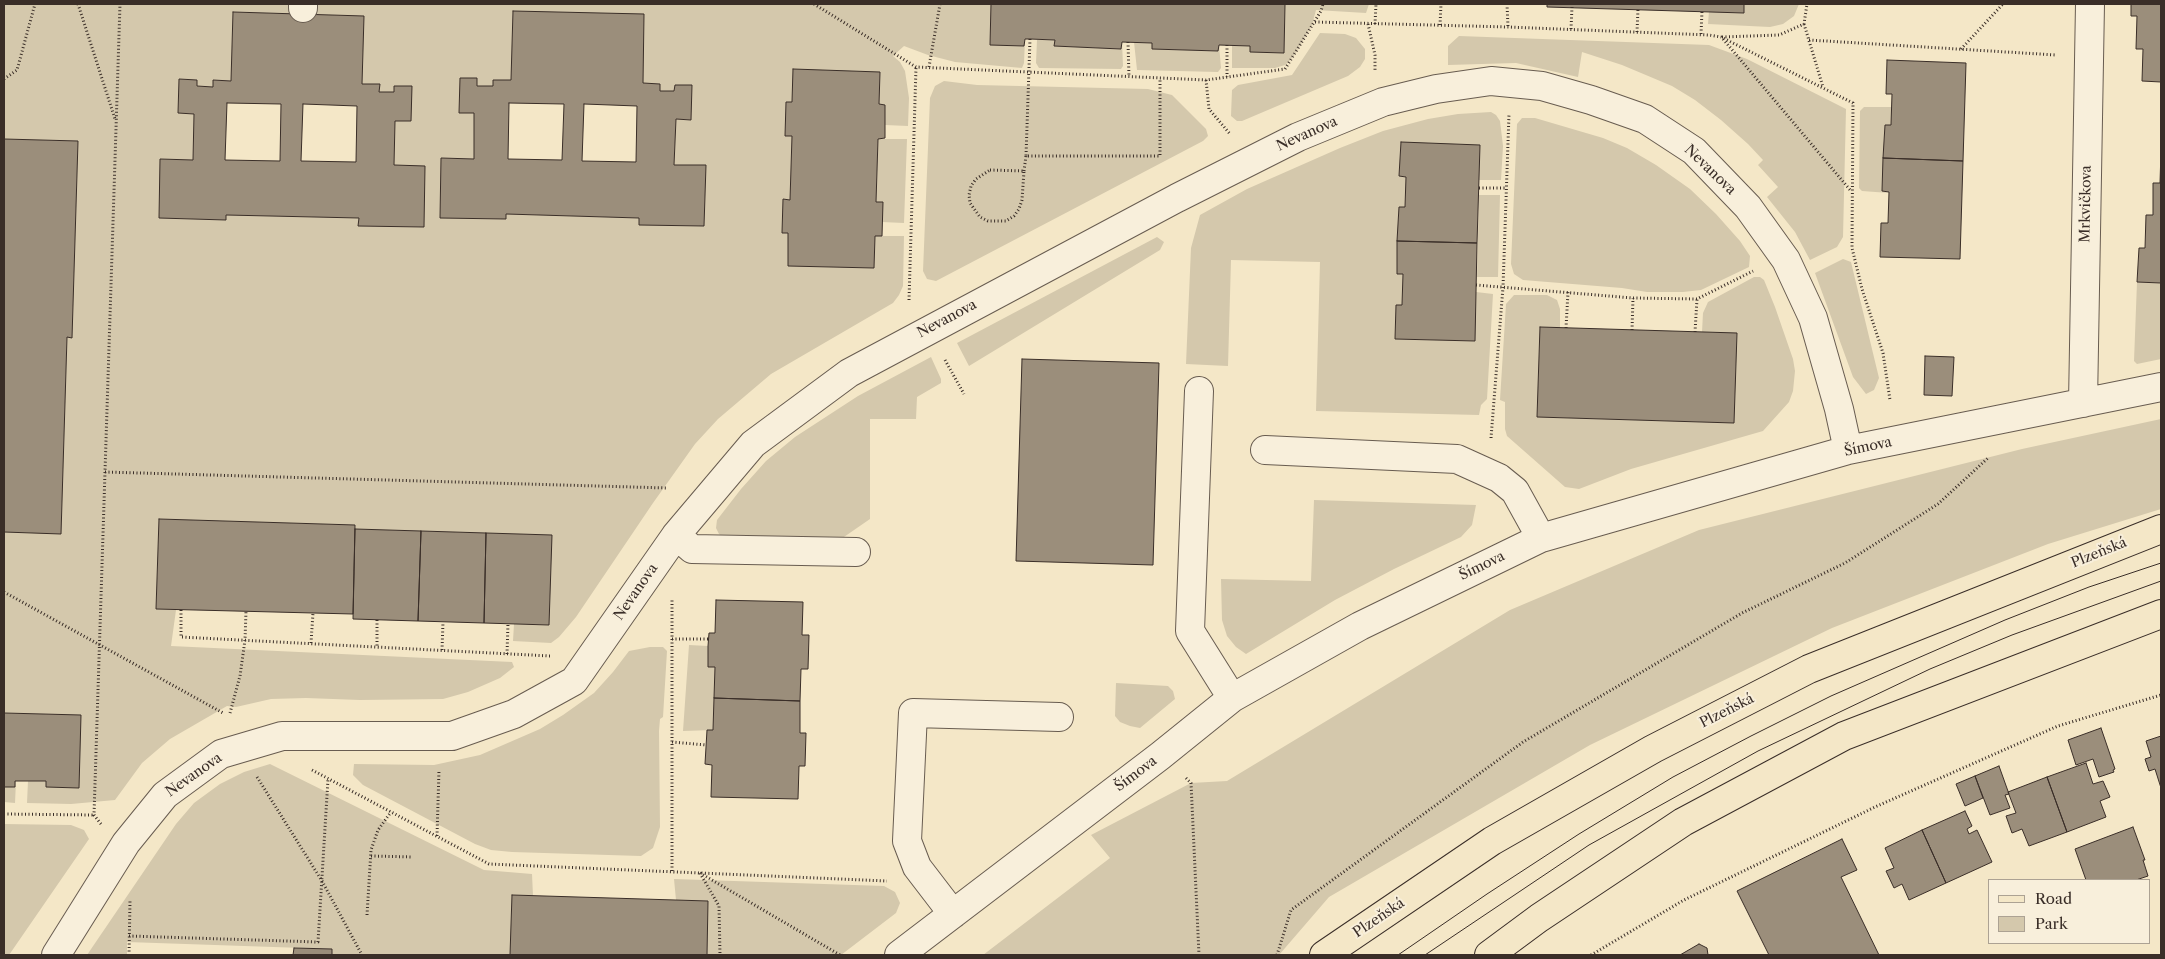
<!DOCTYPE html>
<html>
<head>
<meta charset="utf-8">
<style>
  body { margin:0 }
  #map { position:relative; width:2165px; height:959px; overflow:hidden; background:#f4e7c7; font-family:"Libre Caslon Text",serif }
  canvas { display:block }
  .frame { position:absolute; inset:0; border:5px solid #3a2e28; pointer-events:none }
  .legend { position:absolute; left:1988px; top:879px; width:162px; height:65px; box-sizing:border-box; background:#f8efdb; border:1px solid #aca293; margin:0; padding:6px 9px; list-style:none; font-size:15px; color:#3a2e28 }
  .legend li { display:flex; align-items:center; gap:10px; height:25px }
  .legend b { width:25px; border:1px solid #aca293 }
</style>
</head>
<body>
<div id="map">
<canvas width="2165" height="959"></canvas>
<div class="frame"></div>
<ul class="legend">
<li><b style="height:6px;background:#f4e7c7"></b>Road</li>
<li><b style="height:14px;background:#d4c8ac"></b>Park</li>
</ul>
</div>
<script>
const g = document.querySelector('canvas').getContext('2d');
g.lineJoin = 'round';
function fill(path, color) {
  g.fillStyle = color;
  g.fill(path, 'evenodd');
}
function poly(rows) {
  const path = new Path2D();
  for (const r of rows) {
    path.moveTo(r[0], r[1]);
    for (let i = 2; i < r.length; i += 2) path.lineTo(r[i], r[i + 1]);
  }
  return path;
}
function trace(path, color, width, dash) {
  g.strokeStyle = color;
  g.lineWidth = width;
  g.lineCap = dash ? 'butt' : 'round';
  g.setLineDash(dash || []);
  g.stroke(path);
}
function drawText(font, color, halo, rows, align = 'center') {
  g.font = font + ' "Libre Caslon Text",serif';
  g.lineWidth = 4;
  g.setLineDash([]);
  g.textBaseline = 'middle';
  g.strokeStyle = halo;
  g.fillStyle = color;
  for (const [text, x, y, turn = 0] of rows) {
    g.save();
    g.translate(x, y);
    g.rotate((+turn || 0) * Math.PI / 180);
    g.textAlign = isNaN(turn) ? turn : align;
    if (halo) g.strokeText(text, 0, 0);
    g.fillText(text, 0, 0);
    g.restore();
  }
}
const green = poly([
  [4,4,991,4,990,45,1024,46,1025,39,1024,63,1022,68,955,62,928,55,904,46,893,56,900,62,905,71,909,98,908,126,885,125,885,105,879,104,880,72,794,70,792,102,786,102,785,136,792,136,790,200,783,199,782,233,788,233,788,266,874,268,875,236,904,236,903,286,899,295,893,303,771,374,718,419,695,444,653,503,576,617,559,637,551,643,513,641,514,624,549,625,551,535,355,529,355,525,159,519,156,609,176,610,171,646,512,662,514,667,500,678,468,692,443,699,360,700,306,698,271,699,236,707,227,706,170,739,142,763,115,800,71,804,27,803,28,781,46,781,46,787,79,788,80,715,4,713,4,532,61,533,67,337,72,337,78,141,4,139],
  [233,12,364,16,362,84,379,84,379,92,394,92,394,86,411,86,395,121,394,165,425,167,424,227,359,226,359,218,226,215,225,220,159,218,161,159,193,160,194,114,178,113,179,79,197,80,197,86,213,87,213,80,231,81],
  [513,12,644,15,643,83,660,84,660,91,674,91,675,85,692,85,691,120,676,119,674,165,706,165,704,226,639,225,639,218,506,214,506,219,440,218,441,158,474,159,474,113,459,113,460,79,477,78,477,86,493,86,494,80,511,80],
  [1285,4,1369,4,1366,13,1316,10,1312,25,1293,57,1285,65,1275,68,1232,68,1232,45,1250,46,1250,52,1284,53],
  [1744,4,1799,4,1794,16,1783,24,1770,27,1708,24,1709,11,1744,13],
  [1320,33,1345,34,1356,38,1365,49,1365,59,1360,67,1348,76,1242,121,1237,121,1231,116,1232,90,1238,85,1292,75],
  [1459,36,1709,45,1747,59,1846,109,1843,237,1837,247,1810,260,1795,232,1767,197,1778,187,1758,165,1763,160,1748,144,1721,120,1695,100,1672,86,1622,65,1582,52,1578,77,1516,63,1448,65,1448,46],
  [1037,40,1055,40,1055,46,1121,49,1122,42,1123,66,1121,69,1039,68,1036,63],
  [1134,42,1152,43,1152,49,1218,51,1219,45,1221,68,1218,72,1137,70],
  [944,81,977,85,1148,89,1172,95,1206,129,1208,136,1203,141,936,281,927,279,923,271,930,98,935,86],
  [1864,107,1892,107,1891,125,1885,125,1882,191,1889,193,1862,191,1859,188,1860,111],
  [1491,112,1496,115,1500,121,1503,146,1501,180,1479,180,1480,145,1401,143,1399,176,1406,177,1405,207,1399,208,1397,273,1403,274,1402,305,1396,305,1395,339,1474,341,1476,292,1493,294,1487,399,1481,405,1479,415,1316,411,1320,262,1231,260,1228,366,1186,364,1191,248,1200,215,1247,189,1340,148,1383,131,1428,119,1458,114],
  [1522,118,1535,118,1603,138,1627,148,1656,165,1690,189,1716,214,1740,241,1750,256,1749,267,1701,290,1683,292,1647,292,1622,288,1523,280,1514,274,1511,264,1517,124],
  [878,139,907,139,904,223,882,222,876,202],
  [1479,195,1500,195,1498,277,1477,277],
  [1157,237,1164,242,1160,250,969,366,957,343],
  [1843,259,1851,262,1879,378,1874,390,1866,394,1853,377,1815,273],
  [1754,277,1760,277,1764,280,1775,307,1793,359,1795,371,1793,391,1789,402,1763,431,1631,469,1579,489,1565,487,1507,436,1505,429,1505,402,1500,400,1506,304,1514,295,1547,295,1557,300,1560,309,1560,328,1540,328,1537,417,1733,423,1737,334,1702,332,1703,313,1708,302],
  [2137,282,2161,283,2161,359,2137,364,2134,361],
  [931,357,941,379,941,383,917,397,916,419,870,419,870,519,841,539,723,537,719,534,716,528,717,520,741,489,766,461,795,437,858,396],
  [2161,419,2161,509,2048,544,1832,628,1590,745,1329,897,1279,955,983,955,1110,858,1091,835,1191,783,1227,781,1510,610,1699,530,2022,449],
  [1314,500,1476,505,1472,525,1461,537,1394,569,1335,600,1246,654,1236,647,1227,636,1222,620,1221,579,1311,581],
  [689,645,708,646,715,667,713,730,683,731],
  [650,647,663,647,667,651,663,717,660,719,659,731,660,827,653,848,641,856,512,852,491,850,475,844,363,785,353,775,354,764,434,765,480,755,540,729,563,715,594,693,613,672,629,651],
  [1116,683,1168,686,1173,691,1175,699,1140,728,1130,726,1120,722,1115,716],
  [270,764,484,870,532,874,533,896,512,896,511,955,332,955,332,949,127,942,127,955,87,955,176,824,194,803,220,784,244,772],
  [15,781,16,781,15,803,4,802,4,787,14,787],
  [4,824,71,825,84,830,89,839,9,955,4,955],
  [674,879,884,886,895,892,900,903,896,913,841,955,707,955,708,901,676,900]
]);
const building = poly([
  [991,4,1285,4,1284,53,1250,52,1250,46,1219,45,1218,51,1152,49,1152,43,1122,42,1121,49,1054,46,1055,40,1030,39,1025,39,1024,46,990,45,991,4],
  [1547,4,1744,4,1744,13,1547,7,1547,4],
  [2131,4,2161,4,2161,82,2142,81,2143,49,2136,49,2137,16,2131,16,2131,4],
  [513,11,644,14,643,83,660,84,660,91,674,91,675,85,692,85,691,120,676,119,674,165,706,165,704,226,639,225,639,218,506,214,506,219,440,218,441,158,474,159,474,113,459,113,460,78,477,78,477,86,493,86,493,80,511,80,513,11],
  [509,103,564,104,562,160,508,159,509,103],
  [584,104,637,106,636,162,582,161,584,104],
  [233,12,364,16,362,84,380,84,379,92,394,92,394,86,412,86,411,121,395,121,394,165,425,166,424,227,358,226,359,218,226,215,226,220,159,218,160,159,193,160,194,114,178,113,179,79,197,80,197,86,213,87,213,80,231,81,233,12],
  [227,103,281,104,280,161,225,160,227,103],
  [303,104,357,106,356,162,301,161,303,104],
  [1887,60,1966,63,1963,161,1883,158,1885,125,1891,125,1892,94,1886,94,1887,60],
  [793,69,880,72,879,104,885,105,885,138,878,139,876,202,883,202,882,236,875,236,874,268,788,266,788,233,782,233,783,199,790,200,792,136,785,136,786,102,792,102,793,69],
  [4,139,78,141,72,338,67,337,61,534,4,532,4,139],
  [1401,142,1480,145,1477,243,1397,241,1399,207,1405,207,1406,177,1399,176,1401,142],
  [2161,151,2161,283,2137,282,2139,248,2145,248,2146,215,2153,215,2153,183,2160,183,2161,151],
  [1883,158,1963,161,1960,259,1880,257,1881,223,1888,223,1889,192,1882,191,1883,158],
  [1397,241,1477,243,1475,341,1395,339,1396,305,1402,305,1403,274,1397,274,1397,241],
  [1540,327,1737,333,1734,423,1537,417,1540,327],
  [1925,356,1954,357,1952,396,1924,395,1925,356],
  [1022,359,1159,363,1153,565,1016,561,1022,359],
  [159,519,355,525,353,614,156,609,159,519],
  [355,529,421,531,418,621,353,619,355,529],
  [421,531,486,533,484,623,418,621,421,531],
  [486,533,552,535,549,625,484,623,486,533],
  [716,600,803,602,802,635,809,635,808,669,801,669,800,701,714,698,715,667,708,667,708,646,709,633,715,633,716,600],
  [714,698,800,701,800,733,806,733,805,766,799,766,798,799,711,797,712,765,705,764,707,730,713,730,714,698],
  [4,713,81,715,79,788,46,787,46,781,15,781,15,787,4,787,4,713],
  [2101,728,2115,769,2113,770,2114,772,2099,777,2093,759,2076,765,2068,740,2101,728],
  [2161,736,2161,788,2155,769,2149,771,2145,759,2151,757,2146,741,2161,736],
  [2086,763,2093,784,2103,781,2110,797,2100,801,2106,817,2067,832,2047,777,2086,763],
  [1999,766,2009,794,2005,795,2010,808,1990,815,1975,776,1999,766],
  [1975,776,1983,798,1965,806,1956,784,1975,776],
  [2047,777,2067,832,2029,846,2022,829,2012,833,2006,816,2016,813,2008,792,2047,777],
  [1965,811,1972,826,1967,829,1969,834,1977,830,1992,862,1946,883,1922,830,1965,811],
  [2133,827,2145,860,2143,860,2148,876,2136,880,2086,880,2075,849,2133,827],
  [1922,830,1946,883,1909,900,1902,884,1894,888,1886,871,1894,868,1885,848,1922,830],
  [1842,839,1857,870,1841,877,1879,955,1769,955,1737,891,1842,839],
  [512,895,708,901,707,955,510,955,512,895],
  [1699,944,1707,948,1708,955,1680,955,1699,944],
  [294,948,332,949,332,955,293,955,294,948]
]);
const path = poly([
  [78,4,115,119],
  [814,4,916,67,1206,80,1285,69,1321,11,1323,4],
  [1507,4,1508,27],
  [1315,22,1508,27,1709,35,1721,37,1853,103,1852,248,1862,289,1883,353,1890,400],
  [1368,24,1375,55,1375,70],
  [1375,24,1376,4],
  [1804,24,1823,87],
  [1440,25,1441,4],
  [1571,29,1572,7],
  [1637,32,1638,9],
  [1701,34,1702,11],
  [1722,37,1779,35,1804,24,1807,4],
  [1030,39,1026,156,1160,156,1160,78],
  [1723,39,1851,191],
  [1809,40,2056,55],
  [1128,42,1129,77],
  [1227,45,1227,77],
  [1961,49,2003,4],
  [929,67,940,4],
  [4,79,17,70,35,4],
  [1206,80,1209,109,1230,134],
  [990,170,1024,171,1022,200,1019,209,1014,216,1006,221,988,221,980,217,970,203,969,195,971,186,976,179,990,170],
  [1024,171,1026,156],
  [1479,188,1506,188],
  [1476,285,1633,298,1697,299,1753,271],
  [909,300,916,67],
  [1566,328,1568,292],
  [1632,330,1633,298],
  [1695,332,1697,299],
  [945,360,964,394],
  [1491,438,1503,287,1509,114],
  [105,472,667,488],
  [4,592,223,713],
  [181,610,181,637,550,656],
  [377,620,377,647],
  [672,639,709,639],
  [311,643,313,613],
  [442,650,443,622],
  [507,654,508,623],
  [230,713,240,676,245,640,246,611],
  [672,742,706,745],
  [312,770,489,864,887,881],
  [257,777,322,881,362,955],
  [1186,778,1191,783,1199,955],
  [4,814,94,815],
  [101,824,94,815,120,4],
  [437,836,439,770],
  [371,856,413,857],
  [672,871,672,599],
  [700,873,840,955],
  [700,873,719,906,720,955],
  [367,915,371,850,378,830,391,812],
  [129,936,318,942,328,779],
  [129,955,130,901],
  [1277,955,1291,910,1523,742,1742,613,1845,563,1938,504,1989,457],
  [1591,955,1684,900,1875,807,2058,726,2161,695]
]);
const minor = poly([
  [303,8,303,4],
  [1199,391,1190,631,1232,698],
  [2083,403,2090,4],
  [1265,450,1457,459,1499,478,1515,491,1541,538],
  [676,535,692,549,856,552],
  [953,914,917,867,907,841,913,713,1059,717],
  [56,955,126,843,165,795,221,754,282,736,452,736,514,714,574,681,676,535,753,444,849,373,1177,198,1298,137,1383,102,1436,89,1491,81,1542,86,1591,100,1645,119,1694,151,1748,207,1786,260,1813,318,1839,409,1848,450],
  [899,955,1160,756,1232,698,1360,626,1541,538,1848,450,2161,387]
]);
const major = poly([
  [1324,955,1492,841,1653,749,1809,669,2161,529],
  [1489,955,1539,918,1683,822,1844,736,2161,614]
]);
const tram = poly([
  [1398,955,1487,894,1579,834,1673,777,1751,736,1831,696,2005,620,2089,587,2161,563],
  [1425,955,1589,845,1758,751,1930,669,2012,635,2161,581]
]);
const streetNames = [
  ["Nevanova",1307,134,-24],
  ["Nevanova",1710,170,44],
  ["Mrkvičkova",2086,204,-89],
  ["Nevanova",947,319,-28],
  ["Šímova",1868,447,-12],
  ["Plzeňská",2099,553,-22],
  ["Šímova",1482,566,-26],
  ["Nevanova",636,592,-55],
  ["Plzeňská",1727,711,-27],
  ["Šímova",1136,774,-37],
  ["Nevanova",194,775,-35],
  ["Plzeňská",1379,918,-34]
];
fill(green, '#d4c8ac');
fill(building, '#9b8e7b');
trace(building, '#3a2e28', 1);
trace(minor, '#685c50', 30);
trace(major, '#3a2e28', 30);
trace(path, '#3a2e28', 3, [1, 2.5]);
trace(minor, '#f8efdb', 28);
trace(major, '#f4e7c7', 28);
trace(tram, '#3a2e28', 1);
drawText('14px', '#3a2e28', '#f8efdb', streetNames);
</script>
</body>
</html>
